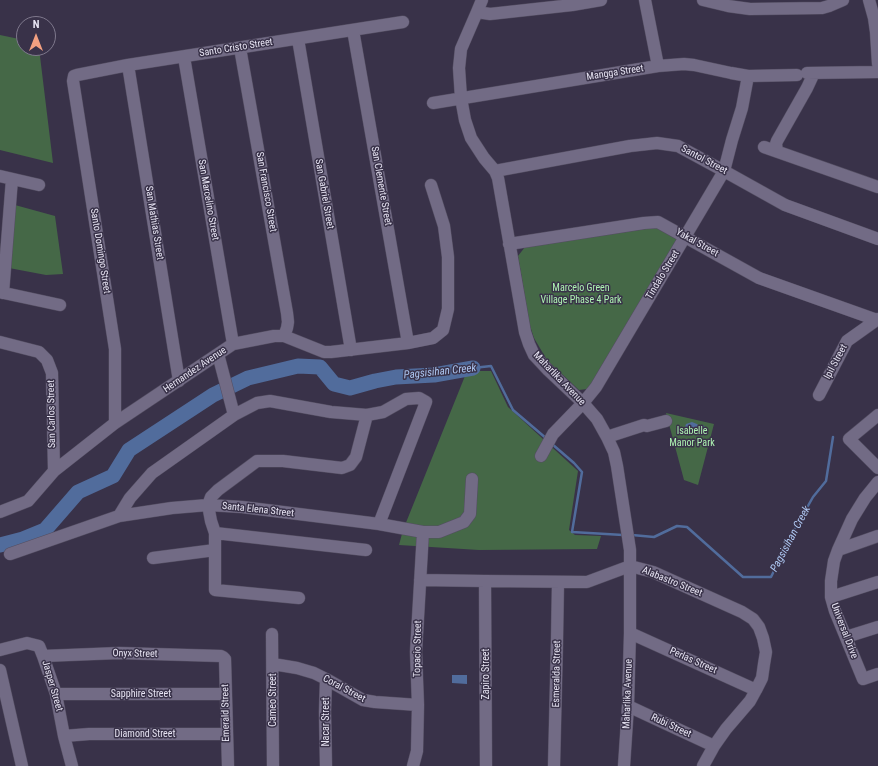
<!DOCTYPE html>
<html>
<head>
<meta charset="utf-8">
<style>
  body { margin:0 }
  #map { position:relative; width:878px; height:766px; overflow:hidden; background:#393249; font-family:"Roboto Condensed",sans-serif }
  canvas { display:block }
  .north { position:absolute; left:16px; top:16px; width:40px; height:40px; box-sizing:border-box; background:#393249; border:1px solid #7f798d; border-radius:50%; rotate:0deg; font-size:11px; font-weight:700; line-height:16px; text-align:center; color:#e7e4f3 }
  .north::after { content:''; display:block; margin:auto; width:14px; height:18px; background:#f2a081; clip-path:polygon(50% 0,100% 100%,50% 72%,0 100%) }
</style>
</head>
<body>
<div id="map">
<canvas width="878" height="766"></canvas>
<div class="north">N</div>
</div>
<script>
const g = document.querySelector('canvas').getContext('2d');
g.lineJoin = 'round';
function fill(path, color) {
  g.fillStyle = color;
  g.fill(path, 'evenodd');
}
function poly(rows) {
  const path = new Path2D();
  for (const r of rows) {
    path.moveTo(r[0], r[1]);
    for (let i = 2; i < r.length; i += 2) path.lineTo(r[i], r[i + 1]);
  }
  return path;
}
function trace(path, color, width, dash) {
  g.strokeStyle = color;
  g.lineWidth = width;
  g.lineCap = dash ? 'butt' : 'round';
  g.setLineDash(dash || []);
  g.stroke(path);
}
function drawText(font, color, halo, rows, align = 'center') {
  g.font = font + ' "Roboto Condensed",sans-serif';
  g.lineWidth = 3;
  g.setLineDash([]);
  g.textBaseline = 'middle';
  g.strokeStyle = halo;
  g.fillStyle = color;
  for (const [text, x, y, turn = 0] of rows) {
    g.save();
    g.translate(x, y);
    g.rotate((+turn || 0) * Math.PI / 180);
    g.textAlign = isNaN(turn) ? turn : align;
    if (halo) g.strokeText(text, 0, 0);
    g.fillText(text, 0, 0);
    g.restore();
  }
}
const green = poly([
  [0,35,24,40,24,48,39,48,53,163,0,150],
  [15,205,55,216,63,274,46,275,9,268],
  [658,227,678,237,591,384,587,389,579,390,547,360,534,338,530,326,518,256,525,247],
  [467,371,491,371,508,407,578,471,569,530,575,535,601,536,597,549,479,550,399,545,403,530],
  [666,413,714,424,698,485,684,480]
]);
const water = poly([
  [692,422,697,424,699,426,703,425,705,427,705,428,697,432,692,430,687,429,685,427,686,424],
  [452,675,467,675,467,684,452,683]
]);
const stream = poly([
  [473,368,491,366,513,410,547,439],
  [552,444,574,463,582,472,572,532,623,535],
  [632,535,654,537,677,526,687,527,743,577,771,577,791,536,813,497,826,481,833,437]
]);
const river = poly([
  [0,545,23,539,45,530,78,492,113,476,129,450,213,395,248,378,298,366,320,367,334,384,350,388,375,381,396,377,434,375,473,368]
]);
const minor = poly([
  [482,0,477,12,461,49,459,68,461,98,465,120,471,138,484,158,495,171,498,178,525,332,529,344,534,355,548,370,583,403,597,419,607,437,614,452,617,466,630,550,630,633,628,706,624,766],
  [645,0,658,66],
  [703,0,728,6,750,9,822,8,829,6,843,0],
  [869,0,874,18,876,32,878,64],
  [477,12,490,14,572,5,601,0],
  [353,30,408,343],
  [298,39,351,350],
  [240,48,287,313,288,322,287,328,284,336],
  [184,57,233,344],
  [128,65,179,381],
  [807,73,878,72],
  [433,103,658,66,684,64,694,65,731,73,748,76,797,75],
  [764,147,878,187],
  [777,151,776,144,777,141,807,88,814,73],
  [495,171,630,146,657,143,678,146,724,171,785,205,878,239],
  [0,176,39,185],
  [509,244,644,223,658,222,759,278,877,320],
  [0,292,60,305],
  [3,293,12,179],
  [0,342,39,352,47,360,52,373,54,471],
  [218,354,234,415],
  [819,395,847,341,878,319],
  [878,415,849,439,878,468],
  [115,423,115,349,73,81,74,76,77,75,128,65,403,22],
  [607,437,644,425,647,426,666,421],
  [541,456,553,434,583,403,596,387,724,171,732,140,742,108,748,76],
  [878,482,865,498,852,519,838,550,834,561,831,581,831,597,835,611,863,679,878,674],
  [0,512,28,501,54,471,115,423,233,344,274,336,284,336,324,352,331,352,408,343,433,338,443,330,448,309,448,257,444,226,431,185],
  [119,516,130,498,152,473,234,415,257,403,270,401,331,412,367,415,383,412,406,399,419,398,426,402,379,524],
  [215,533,366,550],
  [838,550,878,536],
  [10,554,119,516,172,508,208,505,242,507,379,524,423,532,439,532,464,522,470,514,472,479],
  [153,558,215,550],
  [420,580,485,581,587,582,630,566,653,572,742,612,753,619,759,627,763,638,766,652,764,664,762,678,756,690,750,701,726,729,714,746,703,766],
  [485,581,486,766],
  [831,597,878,582],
  [299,598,215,590,215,533,211,521,208,505,211,497,218,490,257,461,283,461,342,468,350,465,356,457,367,415],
  [630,633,756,690],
  [272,634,273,766],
  [846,637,878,627],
  [0,650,27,643,39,646,43,656,56,694,64,736,72,766],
  [43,656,119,653,221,656,223,657,225,659,228,766],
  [273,664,297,668,314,673,326,679,363,700,375,702,418,705],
  [0,670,22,766],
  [56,694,226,694],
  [628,706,714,746],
  [64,736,89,734,226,734],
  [326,766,325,712,326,679],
  [413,766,417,751,418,705,416,652,423,532],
  [554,766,557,641,558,582]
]);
const streetNames = [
  ["Santo Cristo Street",236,48,-9],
  ["Mangga Street",615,73,-9],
  ["Santol Street",704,160,28],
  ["San Clemente Street",381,186,80],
  ["San Francisco Street",266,192,80],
  ["San Gabriel Street",324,194,80],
  ["San Marcelino Street",208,200,80],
  ["San Mathias Street",154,223,81],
  ["Yakal Street",697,243,29],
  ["Santo Domingo Street",100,251,81],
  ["Tindalo Street",663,275,-59],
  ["Ipil Street",836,362,-62],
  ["Hernandez Avenue",195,370,-34],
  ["Maharlika Avenue",559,379,46],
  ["San Carlos Street",52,414,-91],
  ["Santa Elena Street",258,510,6],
  ["Alabastro Street",672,582,22],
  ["Universal Drive",844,631,69],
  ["Topacio Street",418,649,-89],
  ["Onyx Street",135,654,1],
  ["Perlas Street",693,661,24],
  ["Zapiro Street",486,674,-90],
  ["Esmeralda Street",557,674,-89],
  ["Jasper Street",52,686,74],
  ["Coral Street",344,689,28],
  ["Sapphire Street",141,694],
  ["Maharlika Avenue",628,694,-88],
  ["Cameo Street",273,700,-90],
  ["Emerald Street",226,713,-91],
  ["Nacar Street",326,722,-90],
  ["Rubi Street",671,726,25],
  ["Diamond Street",145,734]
];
const parkNames = [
  ["Marcelo Green",581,288],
  ["Village Phase 4 Park",581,300],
  ["Isabelle",692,431],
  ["Manor Park",692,443]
];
const waterNames = [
  ["Pagsisihan Creek",440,372,-6],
  ["Pagsisihan Creek",791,539,-62]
];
fill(green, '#456847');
fill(water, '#516c9c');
trace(stream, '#516c9c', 2.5);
trace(river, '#516c9c', 15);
trace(minor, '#544e62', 13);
trace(minor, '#726b85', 12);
drawText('10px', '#e7e4f3', '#393249', streetNames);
drawText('10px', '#aef3b2', '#393249', parkNames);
drawText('italic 11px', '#adc6f1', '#393249', waterNames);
</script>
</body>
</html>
